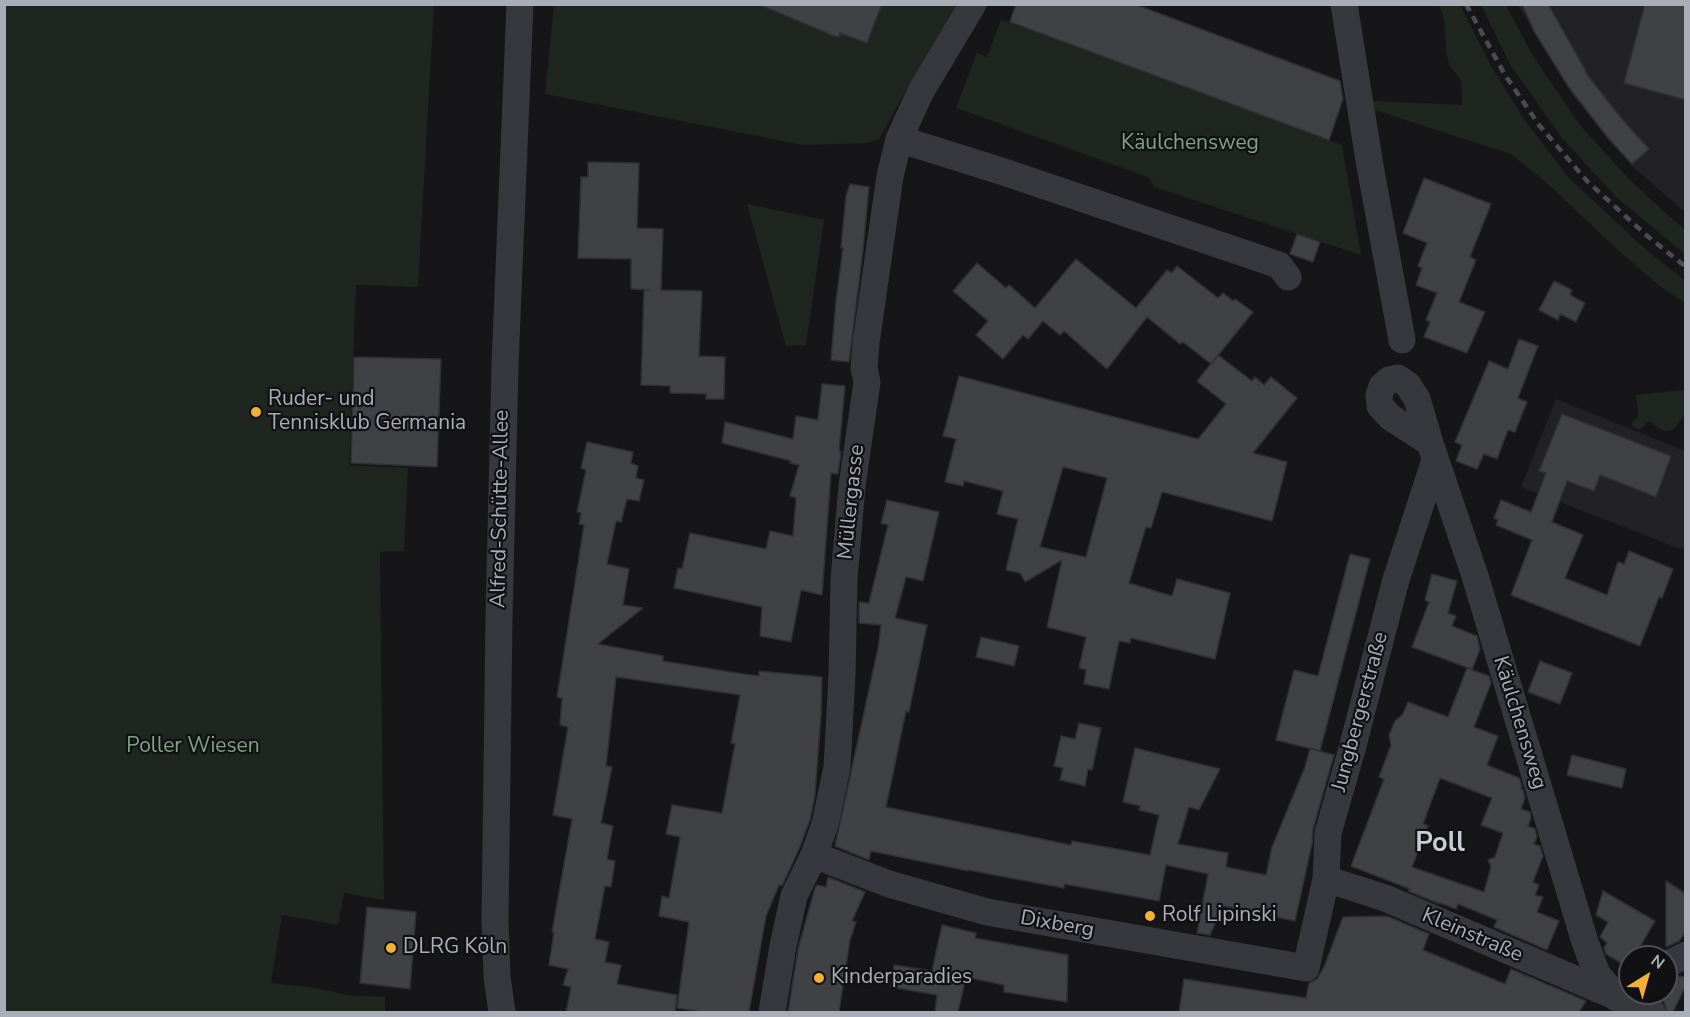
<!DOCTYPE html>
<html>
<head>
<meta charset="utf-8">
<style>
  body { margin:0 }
  #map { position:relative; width:1690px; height:1017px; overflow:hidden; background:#161618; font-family:"Nunito Sans",sans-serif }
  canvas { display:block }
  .frame { position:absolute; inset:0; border:6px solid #a8adb8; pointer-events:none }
  .north { position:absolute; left:1618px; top:945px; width:60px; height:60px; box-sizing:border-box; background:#111113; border:2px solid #4d4f55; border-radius:50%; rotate:37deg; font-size:16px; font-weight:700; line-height:24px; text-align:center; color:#a8adb8 }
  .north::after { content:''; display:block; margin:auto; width:21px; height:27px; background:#f2b134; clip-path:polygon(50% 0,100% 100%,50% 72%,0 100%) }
</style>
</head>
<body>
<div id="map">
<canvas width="1690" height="1017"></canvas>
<div class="frame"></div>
<div class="north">N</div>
</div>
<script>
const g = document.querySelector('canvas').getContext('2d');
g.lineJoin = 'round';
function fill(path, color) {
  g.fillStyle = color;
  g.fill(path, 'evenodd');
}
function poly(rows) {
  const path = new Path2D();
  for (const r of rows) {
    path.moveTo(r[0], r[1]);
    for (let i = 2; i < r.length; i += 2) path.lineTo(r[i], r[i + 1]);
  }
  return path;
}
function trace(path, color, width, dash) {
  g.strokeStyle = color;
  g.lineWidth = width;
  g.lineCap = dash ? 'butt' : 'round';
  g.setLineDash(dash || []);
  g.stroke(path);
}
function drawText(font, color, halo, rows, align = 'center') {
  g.font = font + ' "Nunito Sans",sans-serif';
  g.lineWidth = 4.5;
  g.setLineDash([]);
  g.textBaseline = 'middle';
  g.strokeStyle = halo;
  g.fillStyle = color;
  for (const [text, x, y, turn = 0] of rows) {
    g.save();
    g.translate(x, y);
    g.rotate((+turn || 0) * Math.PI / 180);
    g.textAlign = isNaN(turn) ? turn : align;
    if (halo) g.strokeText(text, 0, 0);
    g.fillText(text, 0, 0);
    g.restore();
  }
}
const built = poly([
  [1518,5,1685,5,1685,212,1632,166,1573,95],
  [1556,399,1685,451,1686,536,1683,550,1521,487]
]);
const green = poly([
  [5,4,434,5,418,287,356,285,349,465,408,468,404,551,380,552,384,900,344,893,338,925,282,915,271,983,316,988,347,995,385,997,385,1012,5,1012],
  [554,5,961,5,914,76,879,139,867,143,802,145,545,94],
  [1439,5,1460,5,1491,66,1524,119,1568,177,1643,247,1685,281,1685,303,1661,287,1619,251,1549,185,1511,154,1371,109,1372,101,1462,105,1461,80,1449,65,1446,50,1444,18],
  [1481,5,1506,5,1533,56,1580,125,1630,180,1672,219,1685,229,1685,254,1616,197,1562,138,1511,66],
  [1001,20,1342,145,1361,255,1155,187,1148,177,956,108,977,53,987,57],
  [747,204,824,220,806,345,786,346],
  [1685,390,1685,415,1673,430,1663,431,1649,421,1640,430,1633,427,1631,424,1637,417,1638,411,1636,395]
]);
const building = poly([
  [758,4,882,4,867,43,840,33,839,37,834,36,758,4],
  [1016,4,1134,4,1340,81,1343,99,1329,140,1010,22,1016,4],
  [1522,4,1548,4,1587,73,1585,72,1622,119,1649,149,1632,164,1608,138,1568,86,1534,31,1522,4],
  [1645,4,1686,4,1686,100,1624,83,1645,4],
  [588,162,639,163,637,228,663,229,661,290,702,291,699,356,725,357,724,399,706,399,706,394,670,393,670,386,641,385,644,290,650,290,631,289,631,259,578,258,581,177,588,177,588,162],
  [1424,178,1491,204,1470,257,1476,260,1459,302,1485,312,1467,353,1424,337,1430,322,1426,320,1437,293,1416,285,1422,268,1418,266,1427,243,1403,233,1424,178],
  [850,184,869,187,863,250,849,362,831,360,836,300,843,248,841,248,842,237,846,196,850,184],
  [1297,234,1320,242,1313,262,1290,254,1297,234],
  [1076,259,1136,308,1167,270,1172,273,1177,266,1218,298,1223,293,1233,301,1235,299,1253,312,1211,364,1183,342,1180,344,1147,317,1107,369,1064,331,1060,335,1043,321,1028,339,1023,335,1003,359,976,335,988,321,953,291,977,263,1006,288,1009,285,1035,308,1076,259],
  [1554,281,1572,290,1570,295,1585,303,1576,322,1560,314,1558,320,1539,310,1554,281],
  [1519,339,1538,346,1518,398,1527,402,1515,432,1508,430,1497,459,1484,454,1477,469,1456,461,1462,445,1455,442,1489,361,1508,369,1519,339],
  [1218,355,1252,381,1255,377,1264,385,1271,377,1297,398,1253,453,1287,462,1272,521,1162,492,1151,528,1146,527,1129,583,1172,596,1177,579,1230,593,1215,659,1131,638,1130,643,1119,641,1109,689,1084,684,1086,670,1079,668,1086,637,1047,627,1062,560,1025,582,1020,573,1006,570,1018,519,997,514,1003,491,964,481,963,486,945,482,956,439,943,436,959,376,1198,439,1226,404,1197,381,1218,355],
  [1063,467,1107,478,1086,557,1040,547,1063,467],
  [354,357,441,359,437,467,351,463,354,357],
  [822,384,845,386,839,451,841,452,838,474,831,473,822,595,801,590,791,642,760,636,762,607,674,588,678,568,682,569,690,533,766,549,770,531,793,536,796,498,790,496,799,465,790,463,791,461,722,443,725,422,793,439,796,416,818,420,822,384],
  [1562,414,1671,456,1656,497,1600,475,1594,491,1567,481,1552,522,1583,535,1565,578,1607,595,1618,562,1624,564,1629,551,1673,569,1662,598,1659,597,1640,646,1511,595,1532,540,1496,525,1498,520,1494,518,1501,500,1531,512,1546,473,1539,471,1562,414],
  [587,442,633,452,631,463,638,466,636,478,644,480,639,501,627,499,621,522,616,521,607,564,629,569,623,605,643,608,598,644,663,656,663,661,737,673,759,676,759,671,822,677,821,715,815,795,810,820,799,849,782,886,779,885,766,916,749,1012,702,1012,677,1008,689,922,659,916,662,896,669,898,680,837,666,834,672,805,722,813,735,744,731,743,740,695,616,677,606,766,612,767,601,823,613,826,607,859,615,861,611,887,605,886,595,939,609,942,605,962,621,965,617,984,677,995,675,1012,566,1012,571,987,563,985,568,969,549,965,554,932,552,932,572,819,553,815,568,727,560,725,562,698,557,697,584,525,579,524,581,513,577,512,586,470,581,468,587,442],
  [887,500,939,512,923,581,906,577,895,618,927,625,909,712,906,711,886,807,1071,845,1072,841,1150,855,1159,815,1139,810,1140,806,1123,802,1135,748,1220,769,1199,810,1189,807,1178,844,1228,853,1226,867,1266,875,1272,847,1305,767,1310,748,1334,755,1313,829,1312,844,1295,921,1223,906,1210,935,1197,933,1208,874,1166,865,1159,901,1064,884,1064,888,968,870,968,871,871,851,869,860,835,846,878,648,881,625,859,623,859,602,869,603,888,525,881,523,887,500],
  [1350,554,1370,559,1320,751,1276,740,1294,670,1318,676,1350,554],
  [1432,574,1457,581,1448,613,1456,616,1452,626,1477,636,1480,649,1472,670,1489,676,1491,683,1474,727,1498,736,1487,765,1519,778,1522,786,1521,789,1523,790,1525,798,1521,809,1530,812,1531,818,1528,826,1535,829,1537,837,1534,844,1540,846,1543,856,1533,882,1539,885,1535,895,1543,897,1537,912,1559,921,1547,950,1494,927,1497,920,1458,904,1456,909,1440,903,1440,904,1408,891,1410,889,1351,866,1384,779,1379,777,1391,745,1389,735,1395,721,1403,714,1408,702,1448,717,1467,668,1471,669,1412,647,1429,602,1425,600,1432,574],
  [1440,778,1492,798,1481,825,1503,833,1495,857,1488,860,1491,867,1484,892,1412,867,1428,826,1423,824,1440,778],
  [981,637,1019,646,1014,666,976,657,981,637],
  [1540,661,1572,673,1560,704,1528,692,1540,661],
  [1079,723,1101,728,1092,770,1088,769,1085,786,1060,780,1063,768,1054,766,1061,736,1075,739,1079,723],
  [1572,755,1626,769,1622,788,1567,775,1572,755],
  [828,877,865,892,852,921,856,922,850,940,839,1012,788,1012,798,949,815,888,817,885,826,887,828,877],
  [1666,881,1686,894,1686,931,1679,941,1666,947,1666,881],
  [1603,891,1655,921,1634,957,1630,957,1626,966,1606,954,1604,948,1607,943,1600,937,1608,922,1596,915,1603,891],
  [367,907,416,912,410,989,360,983,367,907],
  [1387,916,1429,934,1423,950,1505,984,1511,969,1586,1001,1579,1012,1179,1012,1184,979,1306,998,1309,983,1317,979,1324,967,1343,917,1387,916],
  [942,925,976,933,975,938,1068,955,1067,1002,1004,992,1004,985,966,977,958,1012,935,1012,937,995,891,987,894,965,932,971,942,925],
  [1680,976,1686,978,1686,985,1673,1012,1667,1012,1664,1002,1648,993,1666,993,1666,981,1680,976]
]);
const minor = poly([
  [1344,4,1370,166,1402,340],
  [899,139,1004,172,1279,265,1288,277],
  [1430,443,1417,399,1408,385,1398,378,1389,380,1382,386,1379,395,1380,406,1390,417,1430,443,1475,576,1585,942,1597,974,1617,998],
  [814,855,889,884,987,912,1306,968,1326,879,1328,833,1352,749,1395,583,1435,460],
  [1326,879,1385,898,1652,1012],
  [1666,965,1686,955],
  [502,1012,497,977,495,920,499,618,505,365,520,4],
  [772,1012,783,946,794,896,814,855,825,824,837,767,842,675,844,579,852,486,867,382,864,368,866,343,890,176,899,139,921,91,973,4]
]);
const rail = poly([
  [1466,4,1505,75,1539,125,1587,181,1645,234,1686,267]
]);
const markers = [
  [256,412,6,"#f2b134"],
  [1150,916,6,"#f2b134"],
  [391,948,6,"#f2b134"],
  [819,978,6,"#f2b134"]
];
const parkNames = [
  ["Käulchensweg",1190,144],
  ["Poller Wiesen",193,747]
];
const poiNames = [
  ["Ruder- und",268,400],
  ["Tennisklub Germania",268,424],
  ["Rolf Lipinski",1162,916],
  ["DLRG Köln",403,948],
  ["Kinderparadies",831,978]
];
const streetNames = [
  ["Müllergasse",852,502,-84],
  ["Alfred-Schütte-Allee",501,509,-89],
  ["Jungbergerstraße",1361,712,-75],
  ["Käulchensweg",1519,723,73],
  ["Dixberg",1057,925,10],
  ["Kleinstraße",1472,936,23]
];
const districtNames = [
  ["Poll",1440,844]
];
fill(built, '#222225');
fill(green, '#1e261f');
fill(building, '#404145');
trace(building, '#303034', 1.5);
trace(minor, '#37383d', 27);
trace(rail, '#4a4c52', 4.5, [8, 6]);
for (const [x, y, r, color] of markers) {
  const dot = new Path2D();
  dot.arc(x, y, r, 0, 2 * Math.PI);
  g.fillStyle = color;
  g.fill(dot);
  trace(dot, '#111113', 2);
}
drawText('21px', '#7fa381', '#111113', parkNames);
drawText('21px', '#a8adb8', '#111113', poiNames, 'left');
drawText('21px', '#a8adb8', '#111113', streetNames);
drawText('bold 27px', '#c9ccd4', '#111113', districtNames);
</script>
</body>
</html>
